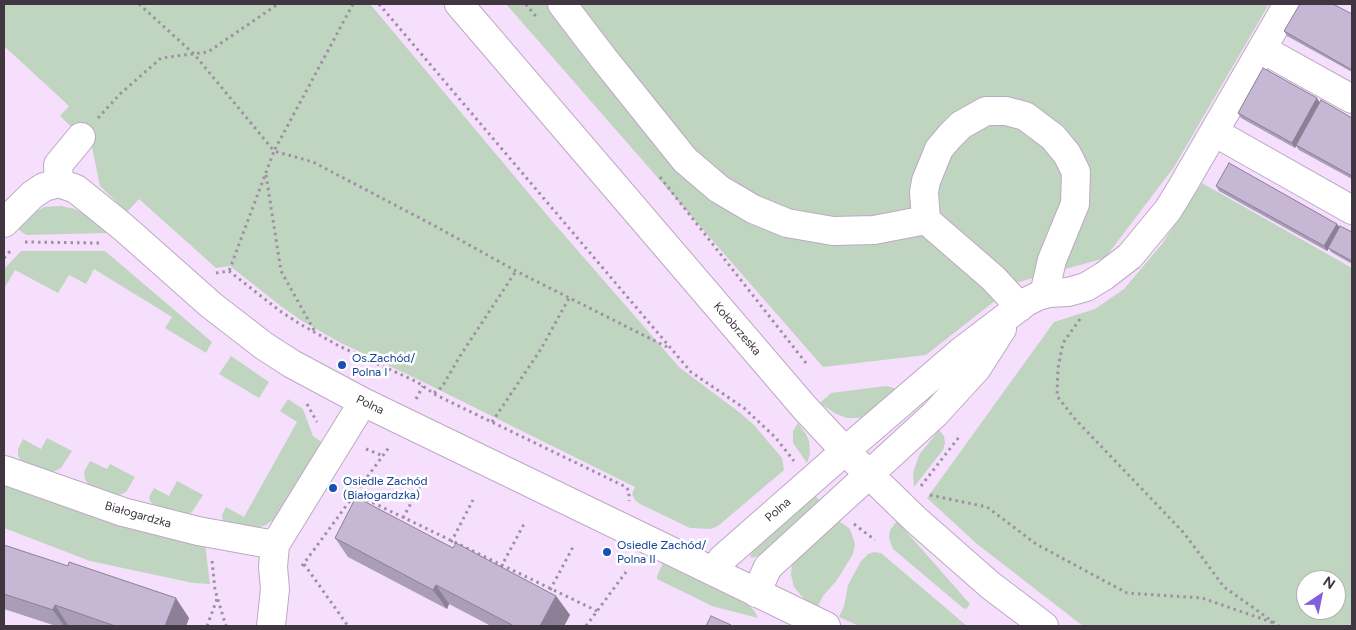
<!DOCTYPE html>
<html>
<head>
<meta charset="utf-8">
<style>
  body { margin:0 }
  #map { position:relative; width:1356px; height:630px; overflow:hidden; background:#f6dffc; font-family:Figtree,sans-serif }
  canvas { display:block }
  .frame { position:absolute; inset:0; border:5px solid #3f3642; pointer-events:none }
  .north { position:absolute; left:1296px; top:570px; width:50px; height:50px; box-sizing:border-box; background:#fff; border:1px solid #b2afb3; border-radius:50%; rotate:34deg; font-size:14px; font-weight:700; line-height:20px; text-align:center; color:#3f3642 }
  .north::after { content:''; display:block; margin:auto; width:18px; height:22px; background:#8060db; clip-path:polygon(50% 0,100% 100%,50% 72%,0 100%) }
</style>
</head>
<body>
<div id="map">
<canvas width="1356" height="630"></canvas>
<div class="frame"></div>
<div class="north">N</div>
</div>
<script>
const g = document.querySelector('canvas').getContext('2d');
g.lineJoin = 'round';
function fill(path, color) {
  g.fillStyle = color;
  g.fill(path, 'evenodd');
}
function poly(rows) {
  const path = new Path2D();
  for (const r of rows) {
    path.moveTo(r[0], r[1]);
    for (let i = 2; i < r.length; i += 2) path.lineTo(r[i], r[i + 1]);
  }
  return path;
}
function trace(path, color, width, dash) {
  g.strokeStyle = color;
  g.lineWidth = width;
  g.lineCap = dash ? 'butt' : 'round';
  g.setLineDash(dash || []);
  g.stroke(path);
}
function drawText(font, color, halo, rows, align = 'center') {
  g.font = font + ' Figtree,sans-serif';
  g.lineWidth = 5;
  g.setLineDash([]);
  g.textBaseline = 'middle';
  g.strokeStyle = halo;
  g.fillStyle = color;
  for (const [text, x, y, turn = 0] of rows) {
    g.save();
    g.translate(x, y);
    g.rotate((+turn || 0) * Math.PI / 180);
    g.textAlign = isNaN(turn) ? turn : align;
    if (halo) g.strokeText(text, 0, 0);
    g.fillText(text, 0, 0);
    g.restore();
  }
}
const green = poly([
  [4,4,370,4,552,221,680,368,739,412,754,425,782,458,784,470,718,526,710,529,690,528,640,504,635,500,632,494,635,487,417,379,341,343,302,321,282,307,230,266,216,268,139,199,127,212,100,186,92,147,60,116,69,106,4,46],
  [506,4,1269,4,1174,167,1105,258,1019,282,926,355,823,367],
  [1202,183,1352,268,1352,626,1083,626,977,544,927,498,1054,322,1095,309,1124,289,1162,244],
  [1306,580,1336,580,1336,610,1306,610],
  [61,206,75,209,88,216,108,233,26,235,18,229,29,215,44,207],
  [21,251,105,251,212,342,206,353,165,328,172,317,94,269,86,284,69,275,58,293,15,270,4,289,4,269],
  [231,356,269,382,259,398,219,374],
  [886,386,894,388,901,395,867,417,858,418,847,418,836,414,820,403,831,393],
  [288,399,303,409,313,436,323,443,274,519,266,525,255,529,231,526,223,522,222,515,226,507,244,517,297,422,280,411],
  [798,423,806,434,809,441,810,454,807,463,793,443,793,431],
  [939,430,944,436,945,443,943,450,914,487,913,473,919,455],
  [47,438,72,451,61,468,53,472,43,473,22,462,18,456,18,449,23,439,41,449],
  [90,461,107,469,110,464,135,477,126,492,117,496,89,486,85,479,84,472],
  [177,481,203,495,192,512,186,515,156,507,150,501,149,497,154,488,169,496],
  [4,482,205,544,210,584,193,583,90,561,4,528],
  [814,494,822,504,772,546,760,555,752,558,750,556,755,546],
  [836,519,850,529,855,544,853,554,837,580,823,596,818,606,804,599,794,587,791,575,792,562],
  [897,521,970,604,966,609,963,608,893,549,889,538,890,530],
  [874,552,881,553,967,626,859,626,839,617,844,606,848,585,861,561,868,554],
  [663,563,749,605,755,612,758,618,712,606,657,579,657,576]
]);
const path = poly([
  [139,4,194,54,274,151,229,271],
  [353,4,274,151,313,162,435,226,516,271,667,347],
  [379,4,691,372,744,408,775,437,794,461],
  [526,4,537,18],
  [98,118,120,94,161,58,208,52,278,4],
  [266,175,281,271,315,332],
  [660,177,806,363],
  [25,242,99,243],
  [4,258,12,249],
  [216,273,229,271,280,311,300,324,339,346,417,382,436,395,626,487,629,491,629,501],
  [1080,319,1063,343,1058,368,1057,396,1075,419,1184,533,1224,587,1279,626],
  [434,393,442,387,460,356,516,271],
  [416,399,423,386],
  [307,404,317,422],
  [492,422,541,349,569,298],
  [366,449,383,456],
  [921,486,959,437],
  [355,494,597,611],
  [930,495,987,507,1036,544,1127,593,1202,598,1274,623],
  [403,518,425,477],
  [854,524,875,540],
  [448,548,473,500],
  [212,561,215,590,226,626],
  [304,564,348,626],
  [302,566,390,446],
  [501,567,524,524],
  [550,590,573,547],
  [207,626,217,599],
  [586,626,626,572]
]);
const minor = poly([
  [562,4,604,59,685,160,719,189,753,209,787,223,833,231,874,230,926,220,993,278,1020,307],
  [1262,49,1352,99],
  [1214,132,1352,210],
  [59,183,58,165,81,137],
  [926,220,924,192,926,181,939,149,950,136,961,125,986,111,1006,111,1025,116,1053,137,1067,154,1076,172,1075,204,1052,260,1044,294],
  [4,223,32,195,44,187,59,183,76,189,123,227,211,305,264,346,292,364,363,402,826,626],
  [4,470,123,512,198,531,275,545,363,402],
  [716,573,722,559,845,451,959,353,1026,302,1038,296,1049,293,1068,292,1086,287,1104,276,1130,256,1168,210,1182,187,1288,4],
  [756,593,768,567,935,414,977,368,1002,329],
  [271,626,275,589,273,567,275,545]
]);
const major = poly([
  [459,4,804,407,845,451,916,520,990,585,1044,626]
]);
const wall = poly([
  [1352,14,1352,72,1287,36,1284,31],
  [1320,102,1352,118,1352,179,1299,150,1296,146,1295,148,1241,118,1238,113],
  [1216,186,1337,224,1339,227,1352,232,1352,264,1331,252,1329,248,1327,251,1219,191],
  [335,538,453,548,556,596,570,615,564,626,491,626,449,604,447,609,348,557],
  [4,545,189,618,186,626,73,626,68,625,68,626,56,626,4,609]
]);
const shadedWall = poly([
  [1317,98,1320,103,1295,148,1292,143],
  [1337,224,1340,228,1327,251,1324,246],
  [436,585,449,604,447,609,433,590],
  [556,596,570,615,564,626,540,626],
  [176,598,189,618,186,626,165,626],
  [55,605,68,625,68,626,64,626,53,610]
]);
const building = poly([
  [1300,4,1333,4,1352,14,1352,70,1284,31,1300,4],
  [1263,68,1317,98,1292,143,1238,113,1263,68],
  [1321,100,1352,118,1352,176,1296,145,1321,100],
  [1229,163,1337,224,1324,246,1216,186,1229,163],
  [1340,226,1352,232,1352,261,1328,248,1340,226],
  [356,497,453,548,456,543,556,596,540,626,514,626,436,585,433,590,335,538,356,497],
  [4,545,68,566,69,562,176,598,165,626,115,626,55,605,53,610,4,594,4,545],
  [711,616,731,625,730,626,706,626,711,616]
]);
const markers = [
  [342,365,5,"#1a4fb4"],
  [333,488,5,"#1a4fb4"],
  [607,552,5,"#1a4fb4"]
];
const streetNames = [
  ["Kołobrzeska",737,329,49],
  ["Polna",370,405,26],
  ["Polna",778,510,-41],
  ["Białogardzka",138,515,16]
];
const transitNames = [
  ["Os.Zachód/",352,358],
  ["Polna I",352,372],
  ["Osiedle Zachód",343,481],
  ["(Białogardzka)",343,495],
  ["Osiedle Zachód/",617,545],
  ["Polna II",617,559]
];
fill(green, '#c0d5c0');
trace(minor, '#bda8c3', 30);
trace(major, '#bda8c3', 30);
trace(path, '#9f8fa4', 3, [2.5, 4]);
trace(minor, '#fff', 28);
trace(major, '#fff', 28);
fill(wall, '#aa9db7');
fill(shadedWall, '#8b8095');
fill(building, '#c6b7d5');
trace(building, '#8b8095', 1);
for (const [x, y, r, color] of markers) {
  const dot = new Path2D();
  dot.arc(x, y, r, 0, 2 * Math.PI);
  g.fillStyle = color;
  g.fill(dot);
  trace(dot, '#fff', 2);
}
drawText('12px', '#3f3642', '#fff', streetNames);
drawText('12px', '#164399', '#fff', transitNames, 'left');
</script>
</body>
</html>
